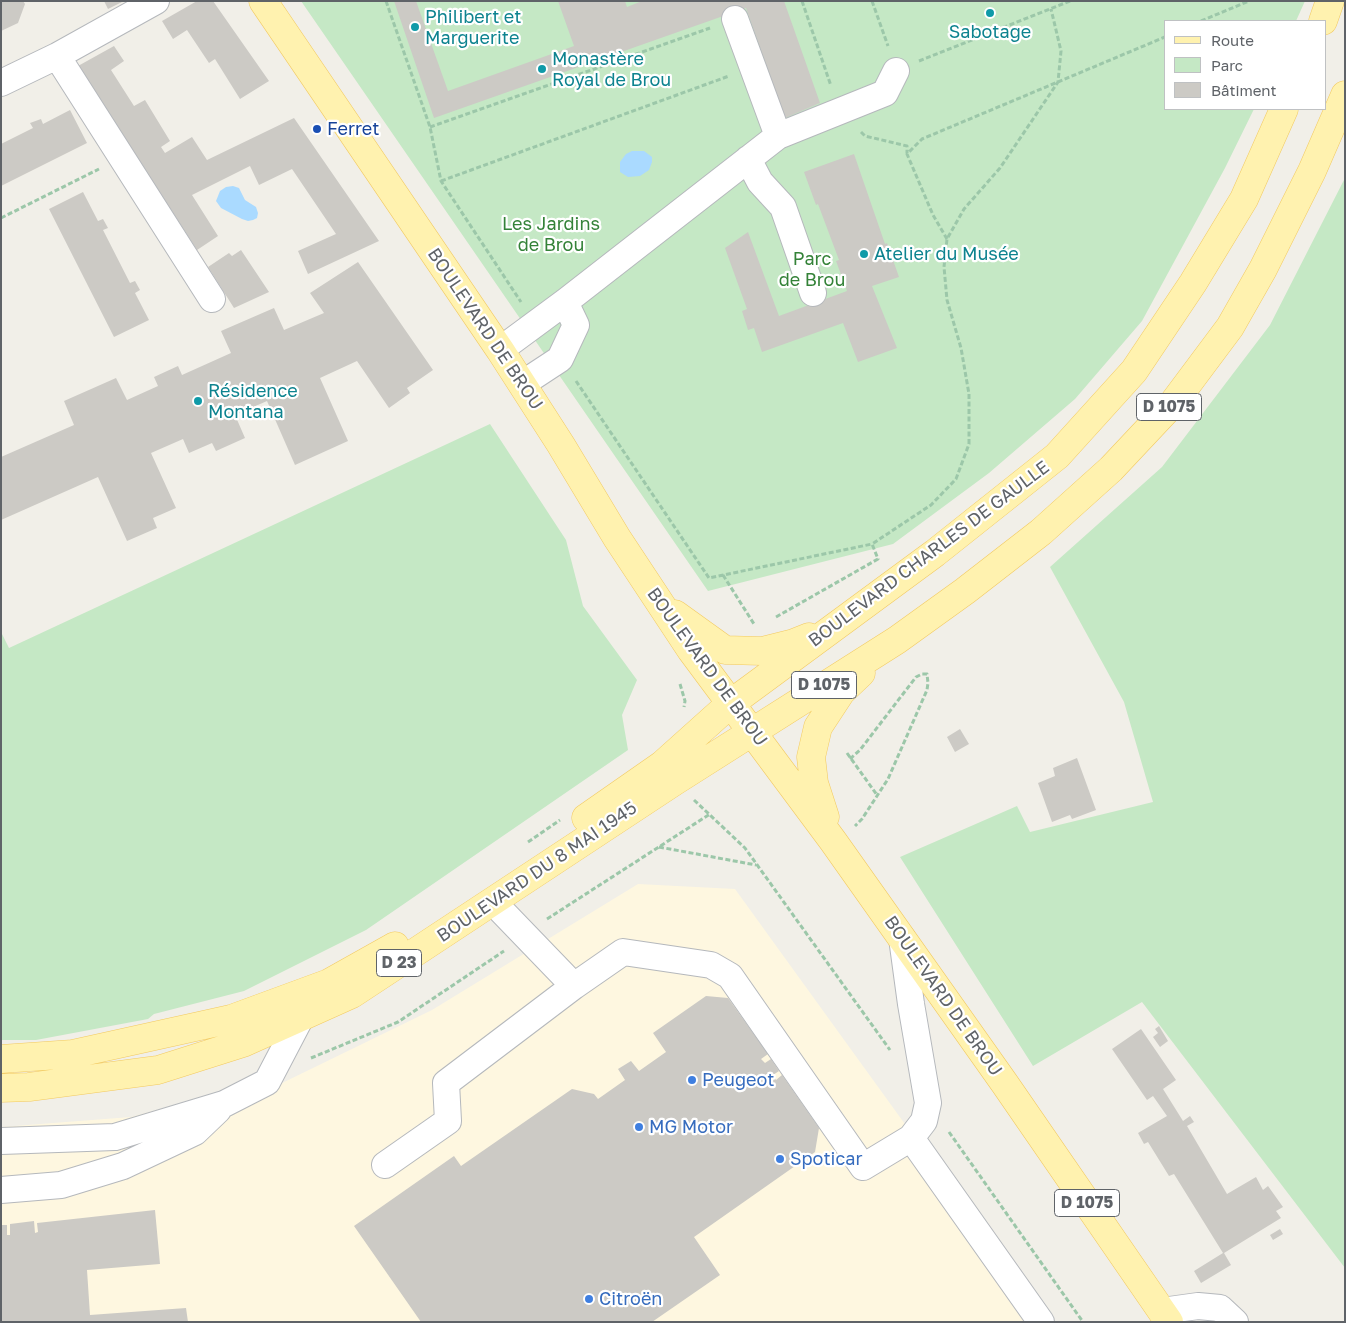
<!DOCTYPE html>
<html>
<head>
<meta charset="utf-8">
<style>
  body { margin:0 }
  #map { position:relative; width:1346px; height:1323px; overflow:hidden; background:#f1efe8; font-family:"Golos Text",sans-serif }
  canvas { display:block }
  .frame { position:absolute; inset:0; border:2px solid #5f6368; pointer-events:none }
  .legend { position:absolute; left:1164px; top:20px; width:162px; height:90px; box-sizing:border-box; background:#fff; border:1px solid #bfc1c3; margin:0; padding:6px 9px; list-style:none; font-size:15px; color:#5f6368 }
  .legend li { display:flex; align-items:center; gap:10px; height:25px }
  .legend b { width:25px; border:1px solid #bfc1c3 }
</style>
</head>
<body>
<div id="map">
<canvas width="1346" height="1323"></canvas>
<div class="frame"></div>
<ul class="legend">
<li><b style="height:6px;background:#fff2af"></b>Route</li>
<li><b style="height:14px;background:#c5e8c5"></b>Parc</li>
<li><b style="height:14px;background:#cccac5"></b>Bâtiment</li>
</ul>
</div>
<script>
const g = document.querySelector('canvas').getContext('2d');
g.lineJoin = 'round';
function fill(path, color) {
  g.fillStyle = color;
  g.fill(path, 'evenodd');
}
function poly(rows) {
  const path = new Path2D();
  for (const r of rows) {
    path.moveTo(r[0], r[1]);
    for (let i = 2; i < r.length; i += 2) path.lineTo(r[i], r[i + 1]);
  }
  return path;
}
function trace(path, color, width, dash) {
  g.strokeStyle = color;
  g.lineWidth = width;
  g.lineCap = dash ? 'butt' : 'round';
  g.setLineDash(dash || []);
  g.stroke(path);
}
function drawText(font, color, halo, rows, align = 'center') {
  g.font = font + ' "Golos Text",sans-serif';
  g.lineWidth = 4.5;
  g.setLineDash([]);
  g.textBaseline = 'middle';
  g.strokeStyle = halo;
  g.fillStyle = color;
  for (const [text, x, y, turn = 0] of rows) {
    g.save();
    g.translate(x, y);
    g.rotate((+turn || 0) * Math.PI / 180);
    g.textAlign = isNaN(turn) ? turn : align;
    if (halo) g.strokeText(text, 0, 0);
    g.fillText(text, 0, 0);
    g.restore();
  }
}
const commercial = poly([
  [638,884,735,889,1048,1322,1,1322,1,1127,131,1117,189,1101,276,1086,432,1010]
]);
const green = poly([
  [301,1,1305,1,1296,21,1165,21,1165,109,1254,109,1225,168,1142,321,1075,399,989,473,893,544,708,591],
  [1345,178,1345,1268,1142,1002,1033,1066,900,857,1017,806,1030,832,1153,802,1124,702,1050,567,1162,467,1270,325],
  [490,424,566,540,583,606,637,680,622,715,628,750,366,930,244,991,154,1014,148,1019,36,1040,1,1040,1,632,9,648]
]);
const water = poly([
  [632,151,644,151,652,157,652,162,649,170,640,176,628,177,620,172,620,162,626,154],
  [233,186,239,188,245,200,256,207,258,213,257,218,253,220,248,221,242,219,221,208,216,201,220,191,226,187]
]);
const building = poly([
  [1,1,23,1,25,4,18,23,1,31],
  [104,1,124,1,108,9],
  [197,1,213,1,269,81,240,99,215,59,209,63,187,30,173,39,162,21],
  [394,1,416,1,448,91,574,46,558,1,625,1,627,7,642,1,784,1,820,103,785,118,746,8,434,118],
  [114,46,124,61,111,70,134,106,145,100,170,141,161,147,165,153,192,137,207,160,294,118,379,241,308,274,298,251,336,234,292,169,259,185,250,166,192,195,218,236,197,250,78,66],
  [70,110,87,143,1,186,1,144,33,128,30,123,41,119,43,124],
  [854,154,885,244,887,243,899,277,872,286,897,348,858,362,843,323,762,352,754,328,748,330,742,311,747,309,725,248,748,232,779,316,847,291,836,261,839,260,818,204,816,205,804,172],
  [83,192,98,221,103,219,108,228,103,230,130,283,135,281,140,290,135,293,149,320,114,337,49,209],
  [241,250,269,292,234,308,208,267,229,253,232,256],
  [358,262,433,370,407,388,410,393,389,408,357,361,320,378,348,441,295,465,267,401,235,415,245,438,216,451,212,443,189,453,183,439,151,453,176,508,153,518,157,528,127,541,98,477,1,520,1,457,74,425,64,401,116,378,127,400,158,386,154,377,178,366,182,375,231,353,221,331,274,308,284,330,324,313,310,293],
  [960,729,969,744,955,752,947,737],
  [1077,758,1096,810,1072,819,1070,815,1052,822,1038,783,1055,776,1053,768],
  [706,996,728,998,768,1054,761,1059,765,1063,771,1059,779,1071,773,1075,776,1080,782,1075,819,1128,815,1152,694,1237,720,1275,652,1322,421,1322,354,1226,454,1156,461,1166,572,1089,594,1094,598,1099,625,1080,618,1069,631,1061,639,1071,666,1052,653,1033],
  [1159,1026,1168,1041,1160,1047,1153,1037,1158,1033,1155,1029],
  [1141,1029,1176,1080,1163,1089,1183,1121,1190,1116,1194,1122,1187,1126,1227,1194,1256,1177,1263,1190,1268,1186,1283,1207,1276,1211,1281,1218,1224,1253,1231,1265,1201,1283,1194,1271,1223,1253,1174,1174,1169,1176,1148,1142,1144,1144,1138,1133,1167,1116,1153,1096,1147,1100,1112,1049],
  [155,1210,160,1264,87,1270,90,1315,186,1308,188,1322,1,1322,1,1225,7,1225,7,1235,10,1235,10,1224,34,1221,35,1233,38,1232,37,1223],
  [1280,1229,1283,1234,1273,1240,1270,1235]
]);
const path = poly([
  [386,1,430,127,441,181,521,302],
  [802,1,831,86],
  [872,1,888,46],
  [1201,21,1249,1],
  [919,61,1070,1],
  [430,127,710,28],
  [861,132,865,136,907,146,907,153],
  [441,181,729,76],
  [1,218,99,169],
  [947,239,933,215,907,154,922,139,1165,37],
  [576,381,709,578,872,544],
  [723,575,754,624],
  [776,617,878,559,872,544,931,505,956,479,969,444,969,394,961,348,947,300,944,267,947,239,964,209,1000,168,1058,82,1061,51,1051,9],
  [680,684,685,701,684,707],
  [847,753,877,795],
  [850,759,860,750,916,677,922,674,927,674,928,683,927,690,888,779,862,819,855,826],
  [694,800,745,848,890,1050],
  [528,842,560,820],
  [659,847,756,865],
  [547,919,710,814],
  [311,1058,398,1022,504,951],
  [949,1132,1083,1322]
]);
const minor = poly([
  [735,19,778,136],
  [57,56,212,299],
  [1,83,57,56,156,1],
  [748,159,760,182,783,207,813,293],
  [500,350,565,302,778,136,885,93,896,71],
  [522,384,560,359,576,325,565,302],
  [493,902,574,986],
  [911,1138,1041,1322],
  [1,1141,115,1137,224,1104,267,1082,301,1017],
  [385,1165,448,1121,446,1083,574,986,623,952,711,965,730,976,863,1167,911,1138,924,1121,928,1103,911,1004,902,938],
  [1,1190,61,1185,123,1166,195,1132,218,1110],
  [1162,1311,1198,1306,1220,1308,1235,1322]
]);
const major = poly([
  [263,1,500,350,561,445,617,538,691,650,833,841,1005,1084,1169,1322],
  [1323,21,1330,1],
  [675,614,725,650,762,651,794,643,809,637],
  [825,817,814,783,811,757,818,727,841,692,861,673],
  [586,818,662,765,730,704,935,553,1057,456,1134,371,1193,283,1244,199,1284,109],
  [1,1059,73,1054,231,1019,329,983,395,946],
  [1,1088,29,1087,158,1070,243,1043,352,994,675,781,897,640,965,591,1041,532,1111,469,1174,402,1230,327,1263,269,1312,171,1345,95]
]);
const markers = [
  [990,13,5,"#0f9aa8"],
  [415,27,5,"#0f9aa8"],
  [542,69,5,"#0f9aa8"],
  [317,129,5,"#1a4fb4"],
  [864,254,5,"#0f9aa8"],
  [198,401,5,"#0f9aa8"],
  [692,1080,5,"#3f7fe0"],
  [639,1127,5,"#3f7fe0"],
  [780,1159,5,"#3f7fe0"],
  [589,1299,5,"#3f7fe0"]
];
const shields = [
  [1169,407,65],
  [824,685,65],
  [399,963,45],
  [1087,1203,65]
];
const shieldNames = [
  ["D 1075",1169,407],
  ["D 1075",824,685],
  ["D 23",399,963],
  ["D 1075",1087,1203]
];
const cultureNames = [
  ["Philibert et",425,17],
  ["Marguerite",425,38],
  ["Sabotage",990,32,"center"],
  ["Monastère",552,59],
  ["Royal de Brou",552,80],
  ["Atelier du Musée",874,254],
  ["Résidence",208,391],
  ["Montana",208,412]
];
const transitNames = [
  ["Ferret",327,129]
];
const parkNames = [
  ["Les Jardins",551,224],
  ["de Brou",551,245],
  ["Parc",812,259],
  ["de Brou",812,280]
];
const streetNames = [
  ["BOULEVARD DE BROU",485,329,56],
  ["BOULEVARD CHARLES DE GAULLE",929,554,-37],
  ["BOULEVARD DE BROU",707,667,54],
  ["BOULEVARD DU 8 MAI 1945",537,872,-34],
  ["BOULEVARD DE BROU",943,996,55]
];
const shopNames = [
  ["Peugeot",702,1080],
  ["MG Motor",649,1127],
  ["Spoticar",790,1159],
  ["Citroën",599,1299]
];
fill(commercial, '#fef7e0');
fill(green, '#c5e8c5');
fill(water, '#aadaff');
fill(building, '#cccac5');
trace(minor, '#b5b8bc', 28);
trace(major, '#f2c960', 29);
trace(path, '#9cc7a9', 3, [5, 2.5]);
trace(minor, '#fff', 26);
trace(major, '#fff2af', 28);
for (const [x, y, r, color] of markers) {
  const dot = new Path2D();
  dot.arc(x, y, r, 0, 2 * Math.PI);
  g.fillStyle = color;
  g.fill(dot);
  trace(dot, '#fff', 2);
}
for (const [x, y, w] of shields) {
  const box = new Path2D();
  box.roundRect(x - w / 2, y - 13.5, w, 27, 4);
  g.fillStyle = '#fff';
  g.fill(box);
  trace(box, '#5f6368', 1);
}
drawText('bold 16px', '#5f6368', null, shieldNames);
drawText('18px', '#0d838f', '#fff', cultureNames, 'left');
drawText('18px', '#164399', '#fff', transitNames, 'left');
drawText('18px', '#348238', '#fff', parkNames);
drawText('18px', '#5f6368', '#fff', streetNames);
drawText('18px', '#366cbe', '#fff', shopNames, 'left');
</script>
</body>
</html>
